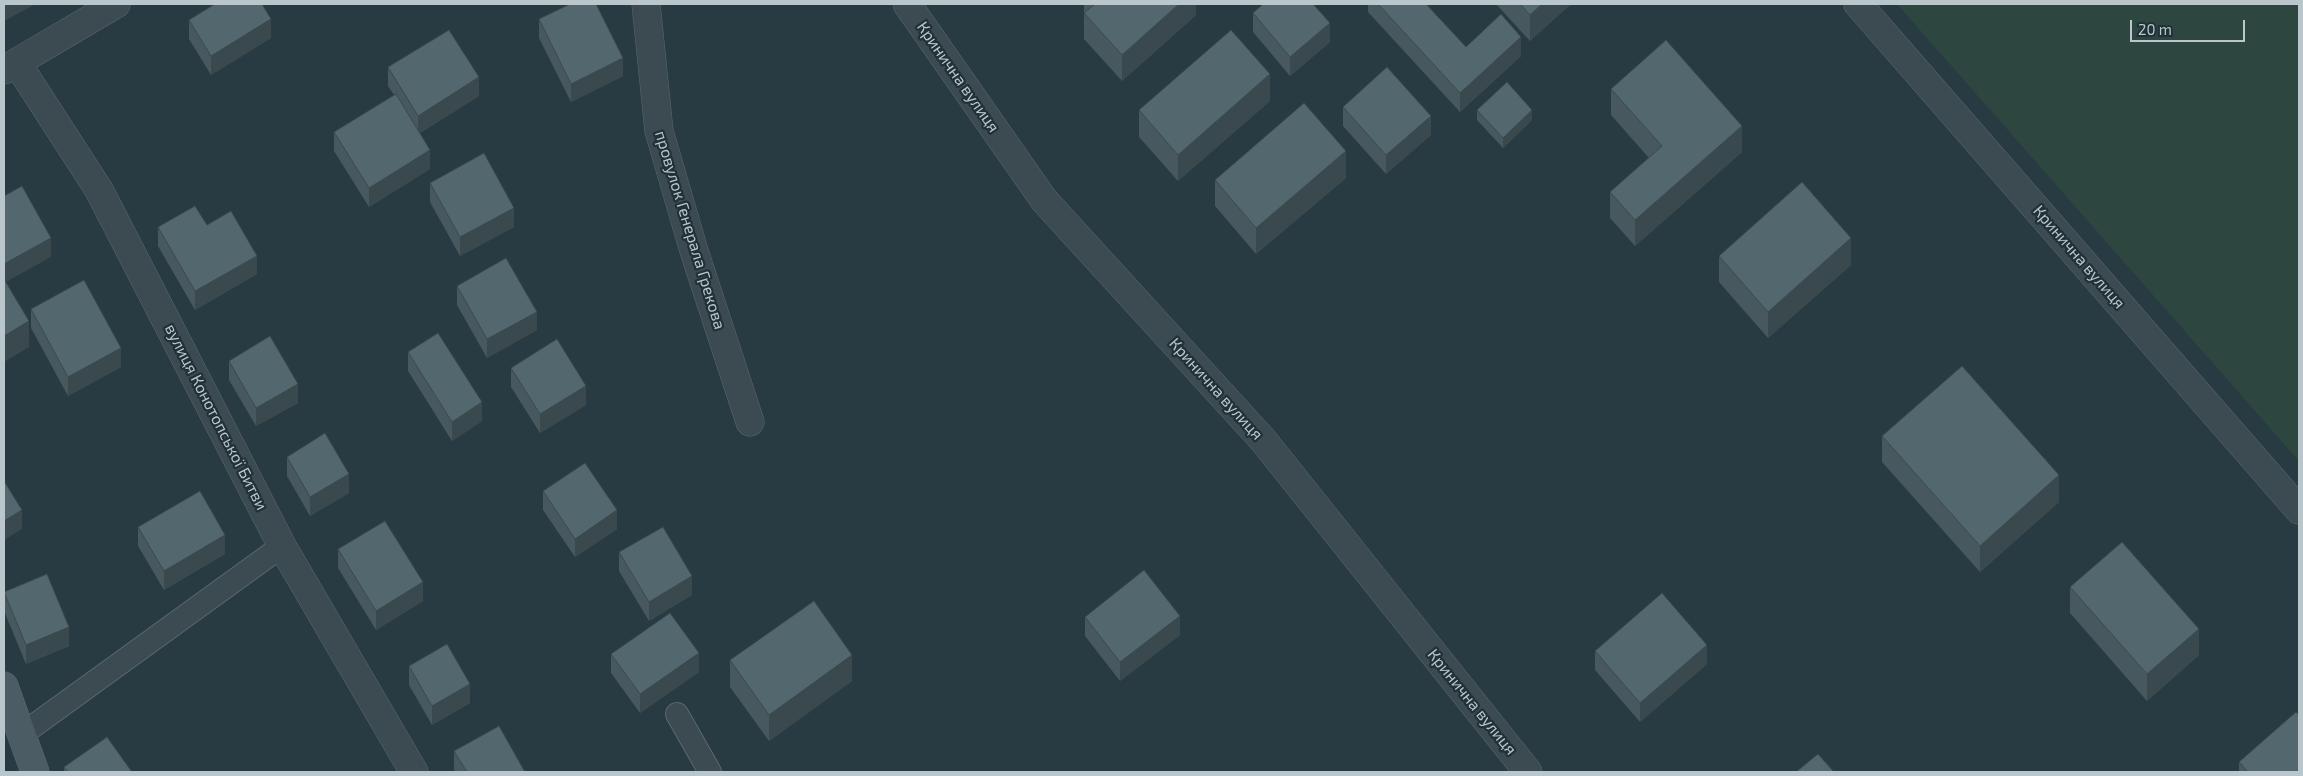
<!DOCTYPE html>
<html>
<head>
<meta charset="utf-8">
<style>
  body { margin:0 }
  #map { position:relative; width:2303px; height:776px; overflow:hidden; background:#283b42; font-family:"Exo 2",sans-serif }
  canvas { display:block }
  .frame { position:absolute; inset:0; border:5px solid #b9c6cb; pointer-events:none }
  .scale { position:absolute; left:2130px; top:20px; width:115px; height:22px; box-sizing:border-box; border:2px solid #b9c6cb; border-top:0; padding-left:6px; font-size:15px; line-height:18px; white-space:nowrap; color:#b9c6cb; -webkit-text-stroke:4px #213137; paint-order:stroke }
</style>
</head>
<body>
<div id="map">
<canvas width="2303" height="776"></canvas>
<div class="frame"></div>
<div class="scale">20 m</div>
</div>
<script>
const g = document.querySelector('canvas').getContext('2d');
g.lineJoin = 'round';
function fill(path, color) {
  g.fillStyle = color;
  g.fill(path, 'evenodd');
}
function poly(rows) {
  const path = new Path2D();
  for (const r of rows) {
    path.moveTo(r[0], r[1]);
    for (let i = 2; i < r.length; i += 2) path.lineTo(r[i], r[i + 1]);
  }
  return path;
}
function trace(path, color, width, dash) {
  g.strokeStyle = color;
  g.lineWidth = width;
  g.lineCap = dash ? 'butt' : 'round';
  g.setLineDash(dash || []);
  g.stroke(path);
}
function drawText(font, color, halo, rows, align = 'center') {
  g.font = font + ' "Exo 2",sans-serif';
  g.lineWidth = 4.5;
  g.setLineDash([]);
  g.textBaseline = 'middle';
  g.strokeStyle = halo;
  g.fillStyle = color;
  for (const [text, x, y, turn = 0] of rows) {
    g.save();
    g.translate(x, y);
    g.rotate((+turn || 0) * Math.PI / 180);
    g.textAlign = isNaN(turn) ? turn : align;
    if (halo) g.strokeText(text, 0, 0);
    g.fillText(text, 0, 0);
    g.restore();
  }
}
const green = poly([
  [1897,4,2299,4,2299,461]
]);
const lane = poly([
  [677,714,710,772],
  [21,735,282,546]
]);
const street = poly([
  [646,4,659,131,694,251,750,422],
  [907,4,1044,200,1263,440,1528,772],
  [1858,4,2299,510],
  [17,63,99,190,282,546,414,772],
  [4,70,116,4]
]);
const secondary = poly([
  [4,686,35,772]
]);
const wall = poly([
  [1084,4,1196,4,1196,15,1122,81,1084,39,1084,13,1085,13,1084,12],
  [1368,4,1426,4,1466,47,1521,56,1460,112,1368,12],
  [1496,4,1571,4,1530,41],
  [1253,13,1330,42,1290,76,1253,32],
  [539,19,623,76,571,102,539,38],
  [189,20,271,38,211,75,189,39],
  [388,67,479,96,420,133,430,169,369,207,334,151,334,132,394,95,388,86],
  [1611,89,1742,152,1635,246,1610,218,1610,192,1649,158,1611,115],
  [1270,101,1178,181,1139,137,1139,110],
  [1343,107,1431,135,1386,174,1343,126],
  [1477,110,1532,120,1503,148,1477,120],
  [1346,178,1256,254,1215,206,1215,180],
  [430,183,514,227,460,256,430,202],
  [207,225,257,274,195,310,158,246,158,227],
  [1719,256,1851,265,1768,338,1719,282],
  [457,286,537,330,487,358,457,305],
  [31,309,121,367,68,396,31,328],
  [408,352,482,421,452,441,408,371],
  [229,361,298,403,256,426,229,380],
  [511,368,586,405,540,433,511,387],
  [1882,436,2059,502,1980,572,1882,462],
  [287,457,349,493,310,516,287,476],
  [543,491,617,529,575,557,543,510],
  [138,527,225,554,164,590,138,546],
  [338,549,423,601,376,630,338,568],
  [619,552,692,595,649,621,619,571],
  [2070,587,2199,655,2147,701,2070,613],
  [4,592,69,646,26,664,4,611],
  [1085,617,1180,635,1120,681,1085,636],
  [1595,651,1707,664,1640,722,1595,670],
  [611,654,699,672,640,713,611,673],
  [730,660,852,681,769,741,730,687],
  [409,666,470,703,432,725,409,685],
  [454,751,525,772,456,772,454,770],
  [2239,762,2299,772,2239,772],
  [64,767,132,772,64,772]
]);
const shadedWall = poly([
  [4,4,36,4,4,21],
  [1179,4,1196,4,1196,15,1122,81,1122,55],
  [1542,4,1571,4,1530,41,1530,15],
  [271,19,271,38,211,75,211,56],
  [1330,23,1330,42,1290,76,1290,57],
  [1521,37,1521,56,1460,112,1460,93],
  [623,58,623,76,571,102,571,84],
  [1270,74,1270,101,1178,181,1178,155],
  [479,77,479,96,418,134,418,116],
  [1532,110,1532,120,1503,148,1503,138],
  [1431,116,1431,135,1386,174,1386,155],
  [1742,126,1742,152,1635,246,1635,220],
  [430,150,430,169,369,207,369,188],
  [1346,151,1346,178,1256,254,1256,228],
  [514,208,514,227,460,256,460,237],
  [51,238,51,257,4,283,4,264],
  [1851,238,1851,265,1768,338,1768,312],
  [257,256,257,274,195,310,195,291],
  [537,312,537,330,487,358,487,339],
  [29,321,29,347,4,362,4,336],
  [121,348,121,367,68,396,68,377],
  [298,384,298,403,256,426,256,408],
  [586,386,586,405,540,433,540,414],
  [482,402,482,421,452,441,452,422],
  [349,474,349,493,310,516,310,497],
  [2059,475,2059,502,1980,572,1980,546],
  [22,510,22,529,4,540,4,521],
  [617,510,617,529,575,557,575,539],
  [225,535,225,554,164,590,164,571],
  [692,576,692,595,649,621,649,602],
  [423,582,423,601,376,630,376,611],
  [1180,616,1180,635,1120,681,1120,662],
  [69,627,69,646,26,664,26,645],
  [2199,629,2199,655,2147,701,2147,674],
  [1707,645,1707,664,1640,722,1640,703],
  [699,653,699,672,640,713,640,694],
  [852,655,852,681,769,741,769,715],
  [470,684,470,703,432,725,432,706]
]);
const building = poly([
  [215,4,262,4,271,19,211,56,189,20,215,4],
  [570,4,596,4,623,58,571,84,539,19,570,4],
  [1095,4,1179,4,1122,55,1084,13,1095,4],
  [1263,4,1313,4,1330,23,1290,57,1253,13,1263,4],
  [1378,4,1426,4,1466,47,1501,14,1521,37,1460,93,1378,4],
  [1520,4,1542,4,1530,15,1520,4],
  [449,30,479,77,418,116,388,67,449,30],
  [1231,30,1270,74,1178,155,1139,110,1231,30],
  [1666,40,1742,126,1635,220,1610,192,1662,146,1611,89,1666,40],
  [1387,67,1431,116,1386,155,1343,107,1387,67],
  [1507,82,1532,110,1503,138,1477,110,1507,82],
  [396,94,430,150,369,188,334,132,396,94],
  [1304,103,1346,151,1256,228,1215,180,1304,103],
  [484,153,514,208,460,237,430,183,484,153],
  [1802,182,1851,238,1768,312,1719,256,1802,182],
  [22,186,51,238,4,264,4,196,22,186],
  [195,206,207,225,231,211,257,256,195,291,158,227,195,206],
  [506,258,537,312,487,339,457,286,506,258],
  [4,279,29,321,4,336,4,279],
  [84,280,121,348,68,377,31,309,84,280],
  [438,333,482,402,452,422,408,352,438,333],
  [270,336,298,384,256,408,229,361,270,336],
  [557,339,586,386,540,414,511,368,557,339],
  [1962,366,2059,475,1980,546,1882,436,1962,366],
  [325,433,349,474,310,497,287,457,325,433],
  [585,463,617,510,575,539,543,491,585,463],
  [4,481,22,510,4,521,4,481],
  [200,491,225,535,164,571,138,527,200,491],
  [385,521,423,582,376,611,338,549,385,521],
  [663,527,692,576,649,602,619,552,663,527],
  [2122,542,2199,629,2147,674,2070,587,2122,542],
  [1144,570,1180,616,1120,662,1085,617,1144,570],
  [47,574,69,627,26,645,4,592,47,574],
  [1662,593,1707,645,1640,703,1595,651,1662,593],
  [814,601,852,655,769,715,730,660,814,601],
  [670,613,699,653,640,694,611,654,670,613],
  [447,644,470,684,432,706,409,666,447,644],
  [2296,712,2299,715,2299,772,2248,772,2239,762,2296,712],
  [499,726,525,772,467,772,454,751,499,726],
  [107,737,132,772,68,772,64,767,107,737],
  [1818,754,1834,772,1796,772,1818,754]
]);
const streetNames = [
  ["Кринична вулиця",958,77,55],
  ["провулок Генерала Грекова",690,230,73],
  ["Кринична вулиця",2079,257,49],
  ["Кринична вулиця",1216,389,48],
  ["вулиця Конотопської Битви",216,417,63],
  ["Кринична вулиця",1472,702,51]
];
fill(green, '#2d4740');
trace(lane, '#5a696f', 24);
trace(street, '#5a696f', 29);
trace(secondary, '#5a696f', 29);
trace(lane, '#3c4b51', 22);
trace(street, '#3c4b51', 28);
trace(secondary, '#4b5c64', 28);
fill(wall, '#47595f');
fill(shadedWall, '#3a494d');
fill(building, '#53686e');
trace(building, '#3a494d', 1);
drawText('16px', '#b9c6cb', '#213137', streetNames);
</script>
</body>
</html>
